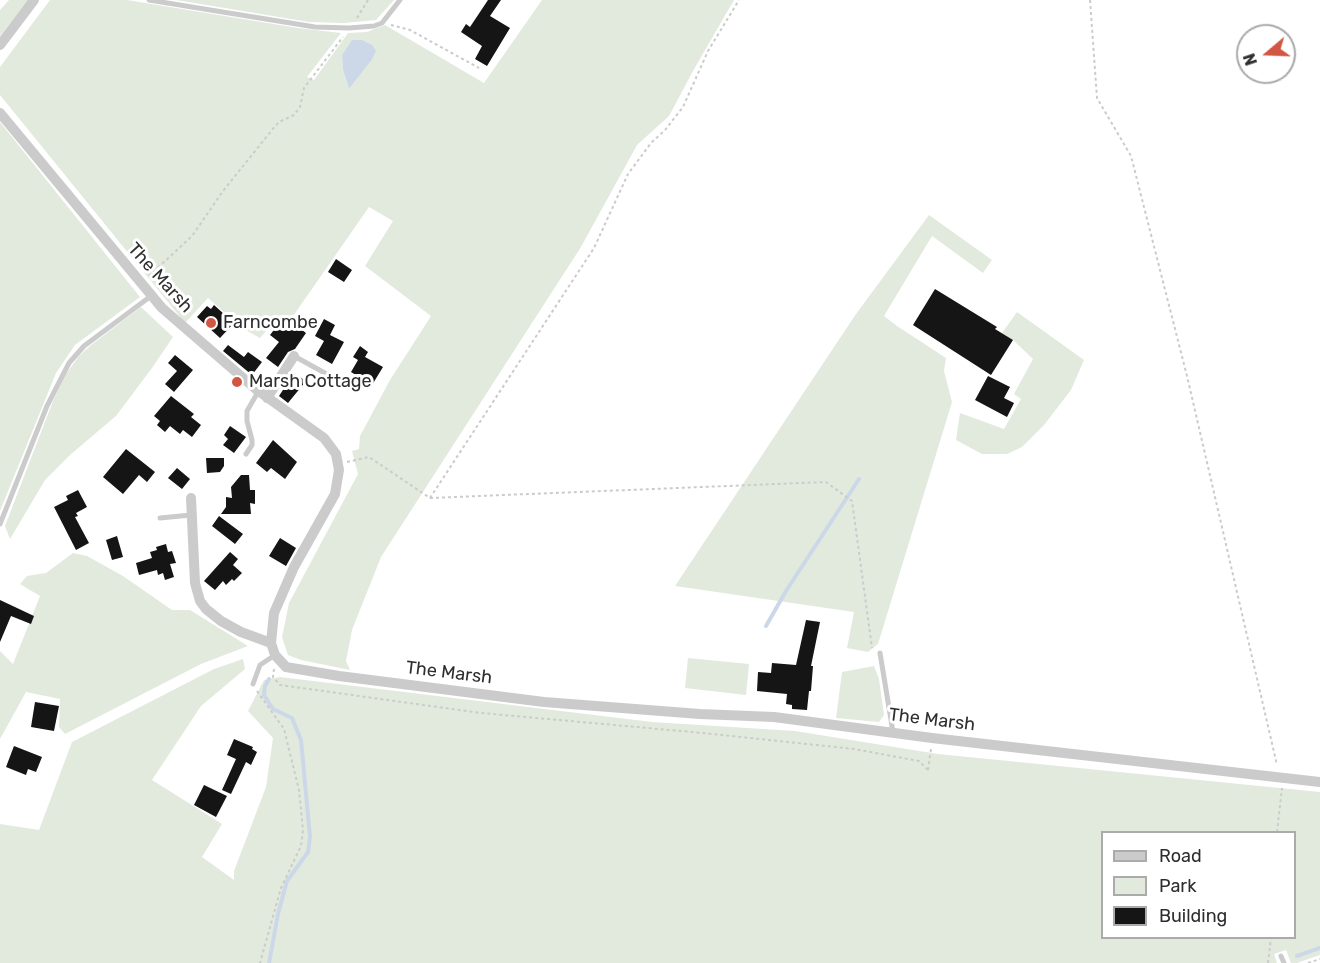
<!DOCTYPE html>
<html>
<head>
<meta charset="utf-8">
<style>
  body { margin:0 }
  #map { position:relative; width:1320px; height:963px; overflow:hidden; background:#fff; font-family:Rubik,sans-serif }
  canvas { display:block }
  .legend { position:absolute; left:1101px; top:831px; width:195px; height:108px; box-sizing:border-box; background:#fff; border:2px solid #ababab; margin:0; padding:8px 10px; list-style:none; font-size:18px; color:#2e2e2e }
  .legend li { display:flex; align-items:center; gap:12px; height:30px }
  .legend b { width:30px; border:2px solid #ababab }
  .north { position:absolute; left:1236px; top:24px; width:60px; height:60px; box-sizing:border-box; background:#fff; border:2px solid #ababab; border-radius:50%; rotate:251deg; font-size:16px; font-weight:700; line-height:24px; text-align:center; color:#2e2e2e }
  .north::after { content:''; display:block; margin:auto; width:21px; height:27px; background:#d25644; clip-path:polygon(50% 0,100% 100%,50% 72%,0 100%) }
</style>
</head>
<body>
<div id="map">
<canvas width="1320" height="963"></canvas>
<ul class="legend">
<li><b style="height:8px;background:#cbcbcb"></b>Road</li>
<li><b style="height:16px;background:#e2eade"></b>Park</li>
<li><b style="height:16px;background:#151515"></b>Building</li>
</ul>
<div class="north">N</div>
</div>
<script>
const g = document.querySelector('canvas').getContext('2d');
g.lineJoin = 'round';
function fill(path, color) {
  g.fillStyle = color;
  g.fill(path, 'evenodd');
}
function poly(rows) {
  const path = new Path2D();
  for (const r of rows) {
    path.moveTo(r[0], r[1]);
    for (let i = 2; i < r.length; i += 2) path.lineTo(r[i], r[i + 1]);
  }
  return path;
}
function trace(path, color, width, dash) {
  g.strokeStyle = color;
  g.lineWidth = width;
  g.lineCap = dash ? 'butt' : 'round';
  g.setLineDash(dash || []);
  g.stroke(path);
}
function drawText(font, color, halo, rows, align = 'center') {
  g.font = font + ' Rubik,sans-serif';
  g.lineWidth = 6;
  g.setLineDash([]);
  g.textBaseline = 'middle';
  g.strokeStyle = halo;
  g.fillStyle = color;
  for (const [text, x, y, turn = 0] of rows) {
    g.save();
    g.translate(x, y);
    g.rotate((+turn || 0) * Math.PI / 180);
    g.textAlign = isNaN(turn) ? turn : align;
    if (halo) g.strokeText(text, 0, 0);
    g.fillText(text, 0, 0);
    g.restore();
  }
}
const green = poly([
  [9,0,28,0,0,36,0,10],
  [50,0,127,0,298,28,341,33,307,77,314,80,348,33,367,32,385,25,484,83,542,0,734,0,693,71,669,116,637,145,581,247,381,557,352,630,346,661,350,670,301,660,288,655,282,637,289,603,358,474,352,451,359,449,360,436,390,380,431,316,365,266,393,221,369,207,291,319,280,315,260,338,242,328,208,298,185,323,0,95,0,67],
  [349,46,371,61,349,89,343,70,342,55],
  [176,0,394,0,376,20,344,23,309,22],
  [0,122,140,297,75,345,56,373,0,511],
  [929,215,992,260,983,273,932,236,884,316,897,326,946,358,944,371,952,402,878,644,868,652,847,648,854,612,675,586,856,314],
  [141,307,173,337,152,368,116,416,70,455,45,480,10,539,5,526,53,401,66,374,79,356,91,345],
  [1017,312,1084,360,1071,390,1044,425,1022,447,1007,454,982,454,956,440,960,413,1004,429,1021,399,1014,394,1033,359,1013,340,1002,333],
  [73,553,87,556,123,576,172,610,190,610,248,646,201,664,65,734,59,727,60,699,26,692,0,739,0,651,13,664,40,596,20,584,27,576,46,573],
  [688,658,749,664,746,695,685,688],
  [243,659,245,669,201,706,152,780,222,824,202,857,234,880,234,871,266,787,273,738,248,711,264,680,280,677,652,722,795,731,938,754,1320,792,1320,955,1297,963,1291,963,1286,950,1274,954,1277,963,0,963,0,824,39,830,72,742,214,669],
  [1102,832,1294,832,1294,938,1102,938],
  [874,666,879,679,884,715,879,722,836,718,842,672]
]);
const water = poly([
  [352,40,362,40,372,45,376,51,371,61,349,89,343,70,342,55]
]);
const stream = poly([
  [766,626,786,591,859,479],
  [1297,956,1320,948],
  [269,963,278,914,287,881,308,852,310,837,301,740,292,718,273,709,264,695,265,686,269,679]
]);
const building = poly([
  [488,0,501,0,490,16,510,28,487,66,475,59,482,46,461,32,466,24,470,27],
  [336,259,352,270,344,282,328,272],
  [935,289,997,327,995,329,1013,340,991,375,913,325],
  [214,305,234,323,220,338,197,317,207,306,211,309],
  [324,319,335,325,330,335,344,342,332,364,316,355,324,341,315,336],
  [280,322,289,329,294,324,306,333,295,349,288,352,278,367,266,358,279,342,270,335],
  [228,345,244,357,248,352,262,362,252,375,223,351],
  [360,346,368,352,365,357,383,367,372,385,351,372,358,360,353,357],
  [175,355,193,370,174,392,165,384,177,371,168,363],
  [294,373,306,381,288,403,279,396],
  [988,376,1010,387,1004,398,1014,403,1007,417,975,400],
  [171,396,194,414,191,417,201,425,192,437,183,430,180,434,170,426,165,432,157,425,160,421,154,416],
  [230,426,246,437,234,453,223,445,228,439,224,435],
  [273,440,297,462,285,479,271,468,267,472,256,463],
  [126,449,155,472,147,482,139,475,123,494,103,477],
  [206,458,224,458,224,466,220,472,207,473],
  [177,468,190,479,182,489,168,478],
  [241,475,249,475,250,490,255,490,255,504,250,503,251,514,221,514,226,507,226,497,232,498,231,487],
  [78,490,87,507,76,513,78,516,75,517,89,543,76,550,54,507,68,500,66,496],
  [219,516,243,534,235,544,212,526],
  [117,536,123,557,112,560,106,540],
  [280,538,296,548,286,566,269,556],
  [166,544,168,552,172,551,176,563,170,564,174,577,165,580,163,573,158,575,157,570,139,575,136,563,152,558,150,552,157,550,156,547],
  [230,552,238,559,233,565,242,573,234,581,232,579,226,585,223,581,215,590,204,581],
  [0,600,34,616,31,624,11,616,0,642],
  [806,620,820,622,811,666,813,666,811,691,809,691,807,710,792,709,792,705,786,704,787,694,757,691,758,672,771,673,772,663,796,665],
  [35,702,59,706,54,731,31,727],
  [234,739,253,747,252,749,257,752,251,765,246,762,231,794,222,790,236,759,227,755],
  [14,746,42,757,36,772,28,769,26,775,6,767],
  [204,785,227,796,216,817,194,805]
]);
const path = poly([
  [1090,0,1097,98,1131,156,1187,376,1277,765],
  [357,18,368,0],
  [391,25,410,30,479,68],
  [149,276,192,236,223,191,272,130,279,122,294,115,300,107,304,88,343,37],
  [347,462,369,457,430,498,826,482,852,501,872,648],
  [430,498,594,248,628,174,651,143,665,130,683,107,708,51,739,0],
  [274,669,273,677,280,685,481,713,703,733,854,749,919,761,928,770],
  [257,691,284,729,299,790,303,830,301,846,281,888,260,963],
  [928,770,931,749],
  [1277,832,1282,788],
  [1268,963,1271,938],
  [1308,963,1320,959]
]);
const service = poly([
  [149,0,315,27,349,28,374,26,382,23,400,0],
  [294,356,332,377],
  [246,454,252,445,252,440,247,421,247,411,258,392],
  [160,518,191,515],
  [0,524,47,406,69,363,84,346,151,296],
  [880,653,893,732],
  [253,684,260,665,275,655],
  [1281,956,1284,963]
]);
const minor = poly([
  [0,45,34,0],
  [0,113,162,308,257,390,324,438,336,454,339,470,335,494,294,567,274,613,271,643,275,655,286,667,339,676,544,702,700,714,774,717,932,738,1320,782],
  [267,398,294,356],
  [191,498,195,583,200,601,206,609,221,621,241,632,271,643]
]);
const markers = [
  [211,323,6,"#d25644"],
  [237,382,6,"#d25644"]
];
const streetNames = [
  ["The Marsh",160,278,48],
  ["The Marsh",449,673,7],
  ["The Marsh",932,720,7]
];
const poiNames = [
  ["Farncombe",223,323],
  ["Marsh Cottage",249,382]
];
fill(green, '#e2eade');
fill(water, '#ccd8e8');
trace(stream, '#ccd8e8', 4);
fill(building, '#151515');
trace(path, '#cbcbcb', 2, [3, 3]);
trace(service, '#cbcbcb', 5);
trace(minor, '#cbcbcb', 10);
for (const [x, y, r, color] of markers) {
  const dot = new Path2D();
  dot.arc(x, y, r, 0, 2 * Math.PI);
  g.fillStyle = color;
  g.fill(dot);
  trace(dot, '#fff', 2);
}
drawText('18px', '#2e2e2e', '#fff', streetNames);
drawText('18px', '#2e2e2e', '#fff', poiNames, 'left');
</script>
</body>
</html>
